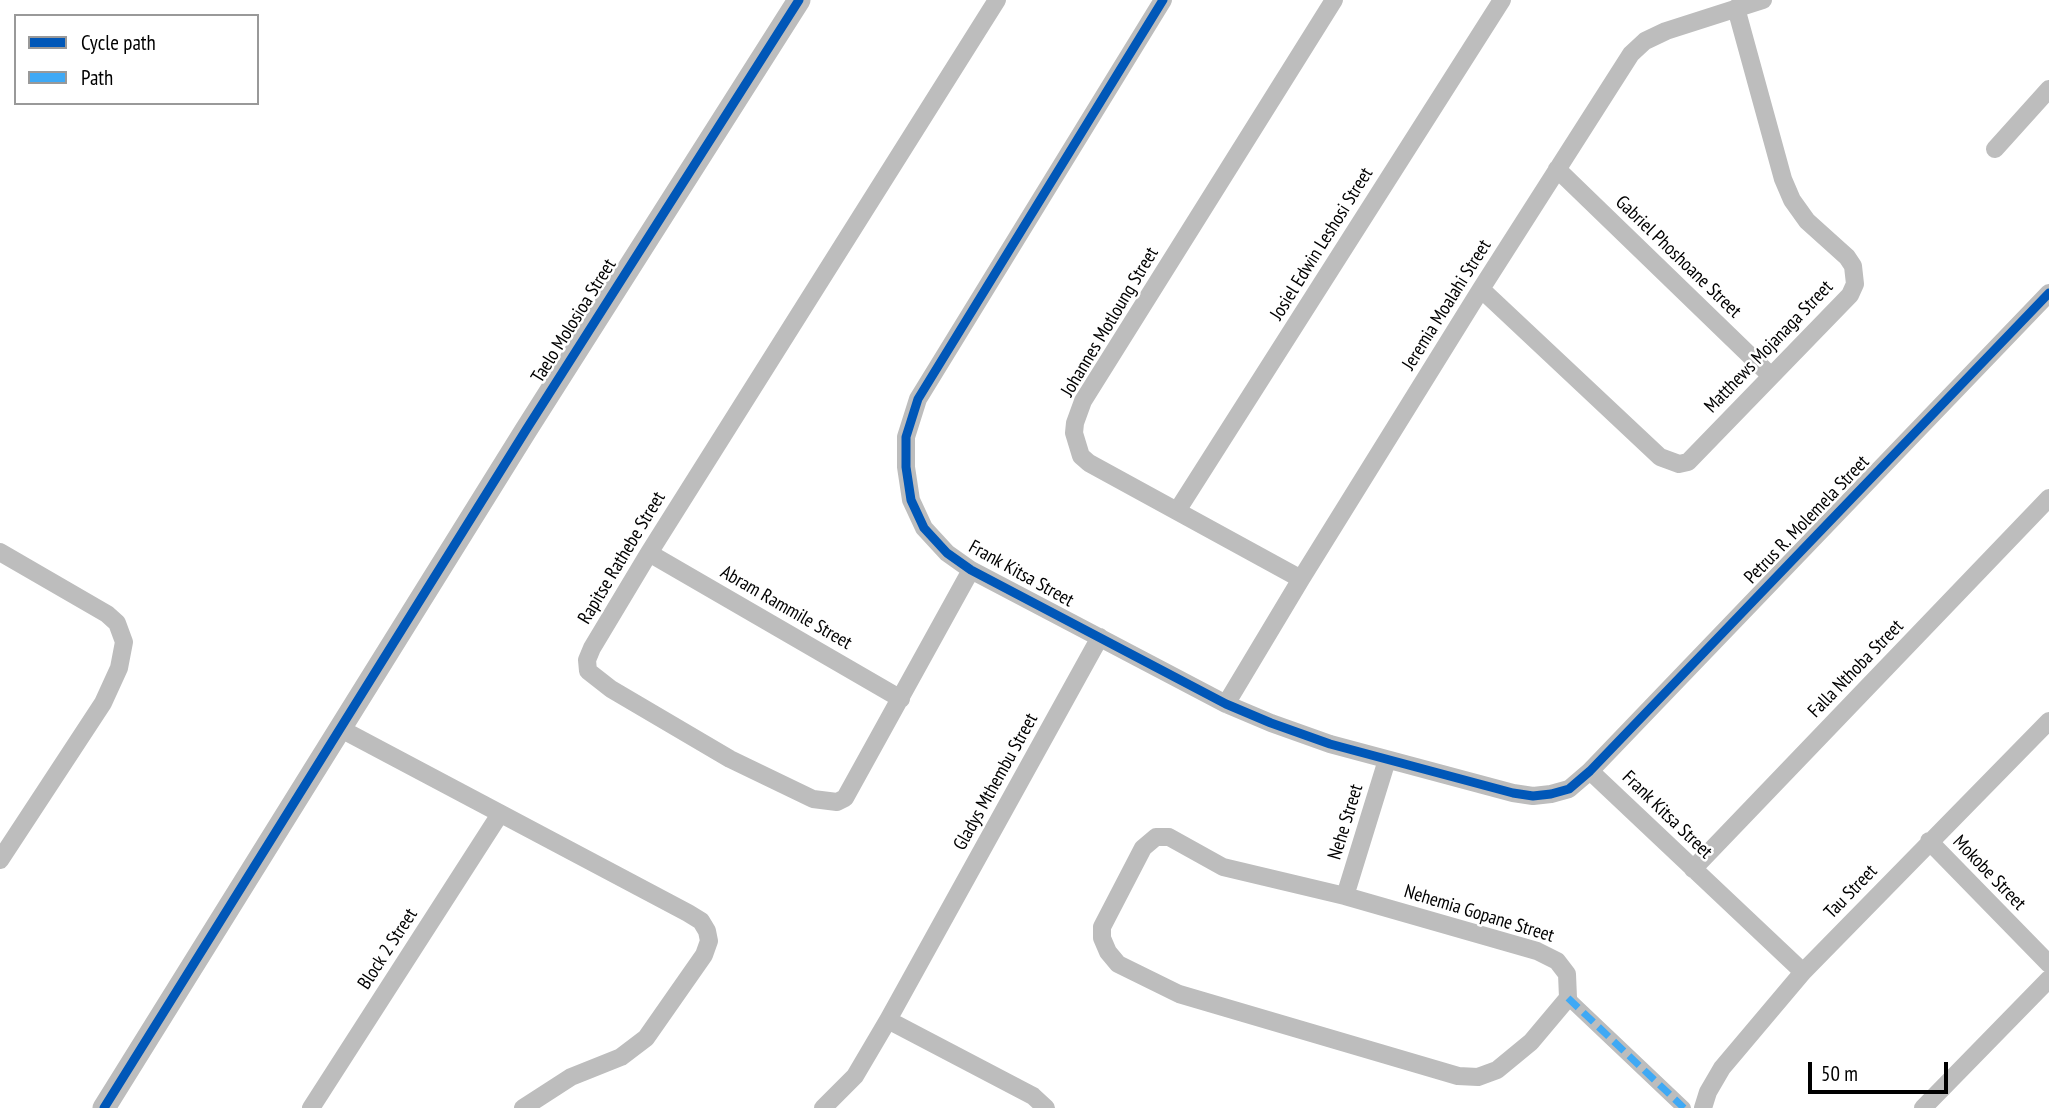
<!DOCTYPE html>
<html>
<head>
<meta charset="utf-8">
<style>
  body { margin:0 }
  #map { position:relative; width:2049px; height:1108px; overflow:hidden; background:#fff; font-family:"PT Sans Narrow",sans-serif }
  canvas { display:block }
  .legend { position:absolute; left:14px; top:14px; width:245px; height:91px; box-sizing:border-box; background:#fff; border:2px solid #999; margin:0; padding:9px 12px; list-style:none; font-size:21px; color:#000 }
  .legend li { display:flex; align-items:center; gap:14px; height:35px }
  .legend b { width:35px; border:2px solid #999 }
  .scale { position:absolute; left:1808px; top:1062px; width:140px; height:32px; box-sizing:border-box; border:4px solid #000; border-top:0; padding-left:9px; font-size:21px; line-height:24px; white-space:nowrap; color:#000; -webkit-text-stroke:5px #fff; paint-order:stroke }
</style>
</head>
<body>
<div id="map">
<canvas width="2049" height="1108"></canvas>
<ul class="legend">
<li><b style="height:9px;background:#0057b8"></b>Cycle path</li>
<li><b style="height:9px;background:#3fa9f5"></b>Path</li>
</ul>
<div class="scale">50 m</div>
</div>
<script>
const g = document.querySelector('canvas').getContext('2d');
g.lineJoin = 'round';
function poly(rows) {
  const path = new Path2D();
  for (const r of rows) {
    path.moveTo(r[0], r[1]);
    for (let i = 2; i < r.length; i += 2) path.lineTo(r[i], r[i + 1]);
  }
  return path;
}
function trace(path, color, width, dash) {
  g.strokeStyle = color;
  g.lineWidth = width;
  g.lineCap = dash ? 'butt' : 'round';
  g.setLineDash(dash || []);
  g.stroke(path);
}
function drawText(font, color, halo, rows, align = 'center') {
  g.font = font + ' "PT Sans Narrow",sans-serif';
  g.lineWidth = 5;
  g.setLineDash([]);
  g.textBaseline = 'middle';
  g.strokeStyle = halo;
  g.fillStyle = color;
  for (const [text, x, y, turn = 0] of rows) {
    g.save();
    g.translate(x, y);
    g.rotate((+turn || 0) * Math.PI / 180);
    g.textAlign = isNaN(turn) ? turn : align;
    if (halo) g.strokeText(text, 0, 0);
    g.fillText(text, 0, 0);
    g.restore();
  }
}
const pedestrian = poly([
  [1568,998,1684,1108]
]);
const minor = poly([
  [1163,0,918,399,906,437,906,467,911,500,924,528,947,553,971,570,1226,704,1271,723,1330,744,1513,793,1533,796,1551,794,1569,789,1590,771,2049,293],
  [1995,149,2049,89],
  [1557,169,1770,375],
  [1481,289,1660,457,1679,464,1688,462,1850,295,1855,284,1853,266,1847,257,1807,221,1792,200,1783,179,1736,8],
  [1177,511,1502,0],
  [0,552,107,614,117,623,124,642,119,668,103,703,0,860],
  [649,553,901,699],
  [971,570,845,798,837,802,813,799,730,759,611,689,588,671,587,660,592,648,649,553,997,0],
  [1301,579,1089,463,1081,456,1074,433,1075,423,1083,401,1334,0],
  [1226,704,1301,579,1481,289,1631,54,1645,41,1666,31,1763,0],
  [341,729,688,913,701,921,707,931,709,941,704,955,646,1038,621,1057,571,1077,523,1108],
  [1590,771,1803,972],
  [1156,837,1169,837,1223,867,1345,896,1537,951,1557,961,1567,974,1568,998,1531,1042,1497,1070,1478,1077,1458,1076,1179,994,1118,964,1108,952,1102,938,1102,927,1143,848,1156,837],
  [1929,841,2049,964],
  [1693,869,2049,498],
  [1345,896,1387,760],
  [888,1020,1033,1096,1046,1108],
  [311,1108,500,814],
  [823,1108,855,1076,888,1020,1100,637],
  [1703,1108,1708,1092,1722,1068,1803,972,2049,721],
  [1923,1108,2049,979]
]);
const tertiary = poly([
  [104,1108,526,430,799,0]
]);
const quiet = poly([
  [1568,998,1684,1108]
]);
const cycleway = poly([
  [1163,0,918,399,906,437,906,467,911,500,924,528,947,553,971,570,1226,704,1271,723,1330,744,1513,793,1533,796,1551,794,1569,789,1590,771,2049,293],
  [104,1108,526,430,799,0]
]);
const streetNames = [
  ["Josiel Edwin Leshosi Street",1322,244,-58],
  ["Gabriel Phoshoane Street",1678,257,44],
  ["Jeremia Moalahi Street",1447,305,-58],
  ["Taelo Molosioa Street",574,321,-58],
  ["Johannes Motloung Street",1110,322,-59],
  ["Matthews Mojanaga Street",1769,347,-46],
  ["Petrus R. Molemela Street",1807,520,-46],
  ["Rapitse Rathebe Street",622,558,-59],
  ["Frank Kitsa Street",1021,574,29],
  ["Abram Rammile Street",786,608,30],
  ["Falla Nthoba Street",1856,669,-46],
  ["Gladys Mthembu Street",996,782,-61],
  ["Frank Kitsa Street",1667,815,44],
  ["Nehe Street",1346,822,-73],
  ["Mokobe Street",1989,873,46],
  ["Tau Street",1851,892,-46],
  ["Nehemia Gopane Street",1479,914,17],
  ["Block 2 Street",388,949,-57]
];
trace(pedestrian, '#bdbdbd', 14);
trace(minor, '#bdbdbd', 18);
trace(tertiary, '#bdbdbd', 23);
trace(quiet, '#3fa9f5', 7, [14, 7]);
trace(cycleway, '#0057b8', 9);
drawText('19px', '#000', '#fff', streetNames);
</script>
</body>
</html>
